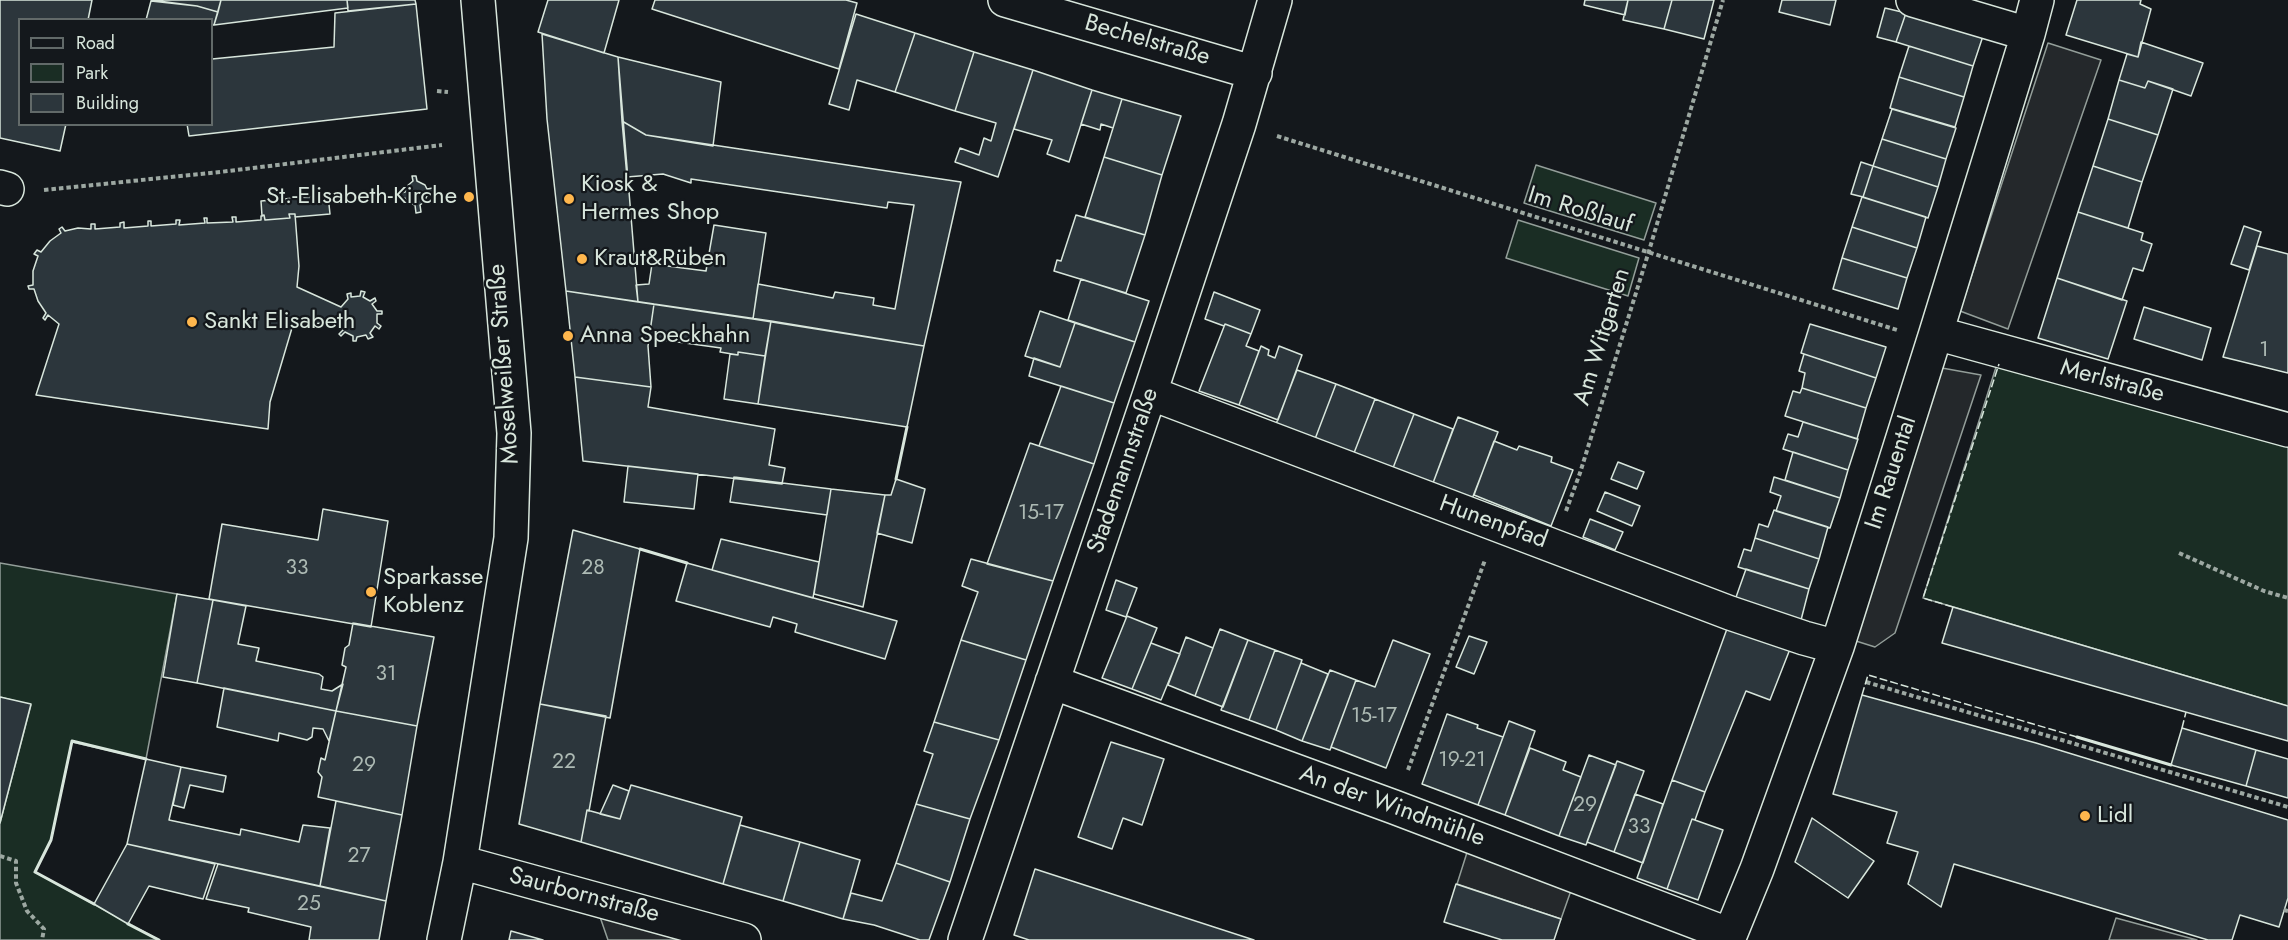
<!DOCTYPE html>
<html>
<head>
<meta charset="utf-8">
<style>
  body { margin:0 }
  #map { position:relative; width:2288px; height:940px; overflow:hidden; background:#14181c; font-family:Jost,sans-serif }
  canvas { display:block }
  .legend { position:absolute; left:18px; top:18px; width:195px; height:108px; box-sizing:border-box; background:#14181c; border:2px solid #626a69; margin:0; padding:8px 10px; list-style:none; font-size:18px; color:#d8e6dc }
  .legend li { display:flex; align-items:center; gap:12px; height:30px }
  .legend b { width:30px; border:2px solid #626a69 }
</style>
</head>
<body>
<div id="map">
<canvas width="2288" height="940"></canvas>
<ul class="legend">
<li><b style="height:8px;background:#14181c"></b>Road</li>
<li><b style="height:16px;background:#1a2d24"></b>Park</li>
<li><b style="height:16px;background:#2c363c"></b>Building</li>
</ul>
</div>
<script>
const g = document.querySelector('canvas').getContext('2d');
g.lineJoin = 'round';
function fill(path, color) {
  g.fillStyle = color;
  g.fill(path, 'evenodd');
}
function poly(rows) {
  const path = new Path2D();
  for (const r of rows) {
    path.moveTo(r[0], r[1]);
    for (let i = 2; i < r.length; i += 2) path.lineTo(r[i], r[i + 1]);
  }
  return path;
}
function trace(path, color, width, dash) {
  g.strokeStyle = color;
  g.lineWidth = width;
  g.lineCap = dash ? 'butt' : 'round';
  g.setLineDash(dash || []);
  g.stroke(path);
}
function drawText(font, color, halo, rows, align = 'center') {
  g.font = font + ' Jost,sans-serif';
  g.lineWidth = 4.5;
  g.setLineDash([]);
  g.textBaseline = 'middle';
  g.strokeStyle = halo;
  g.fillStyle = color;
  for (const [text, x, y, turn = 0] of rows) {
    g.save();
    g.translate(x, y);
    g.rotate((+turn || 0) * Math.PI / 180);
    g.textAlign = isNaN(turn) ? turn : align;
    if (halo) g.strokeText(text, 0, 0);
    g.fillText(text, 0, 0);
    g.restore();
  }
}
const green = poly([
  [1536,165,1656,203,1644,240,1524,203,1536,165],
  [1518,220,1639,258,1628,296,1506,258,1518,220],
  [1997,364,2288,444,2288,706,1923,598,1997,364],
  [0,563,177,594,146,759,72,742,51,840,35,872,159,940,0,940,0,823,31,705,0,697,0,563]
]);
const parking = poly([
  [2048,43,2101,60,2008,329,1960,311,2048,43],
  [1942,368,1981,375,1895,633,1875,647,1856,641,1942,368],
  [1470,843,1574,882,1561,919,1457,884,1470,843],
  [599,914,693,940,608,940,599,914],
  [2116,918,2197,940,2109,940,2116,918]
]);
const building = poly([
  [0,0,92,0,88,20,20,20,20,124,66,124,60,151,0,138,0,0],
  [151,0,221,0,218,12,197,6,151,0],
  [221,0,347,0,348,8,214,25,221,0],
  [347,0,415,0,416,4,348,11,347,0],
  [548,0,619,0,604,53,538,32,548,0],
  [655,0,846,0,857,3,839,69,652,9,655,0],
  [1585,0,1628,0,1625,15,1584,5,1585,0],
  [1628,0,1672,0,1664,29,1623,20,1628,0],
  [1672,0,1714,0,1704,39,1664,29,1672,0],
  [1782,0,1836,0,1830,25,1779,12,1782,0],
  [2077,0,2141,0,2140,4,2151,9,2138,57,2066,35,2077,0],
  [151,1,197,6,218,12,214,25,212,25,212,20,146,20,151,1],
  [416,4,427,109,189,136,187,124,212,124,212,59,334,47,335,13,416,4],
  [1885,8,1906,13,1896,42,1877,37,1885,8],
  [1906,13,1983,36,1973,66,1896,42,1906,13],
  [856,14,915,33,895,92,857,80,849,110,829,104,856,14],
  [915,33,974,52,955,111,895,92,915,33],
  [542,34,618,57,638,302,566,291,547,119,542,34],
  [2141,42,2203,63,2191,96,2148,81,2145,88,2119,80,2127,54,2138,57,2141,42],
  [1909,46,1973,66,1964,97,1899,77,1909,46],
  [974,52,1033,70,998,177,955,162,960,148,979,155,984,138,991,141,996,123,955,111,974,52],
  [618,57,721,82,713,146,646,135,622,121,618,57],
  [1033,70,1092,90,1069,162,1047,154,1052,140,1014,129,1033,70],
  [1899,77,1964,97,1955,127,1890,108,1899,77],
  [2119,80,2145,88,2148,81,2173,89,2158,135,2108,119,2119,80],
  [1092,90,1122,99,1113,128,1101,124,1100,130,1081,124,1092,90],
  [1122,99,1181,116,1162,175,1104,157,1122,99],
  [1892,109,1956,128,1946,159,1882,139,1892,109],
  [2108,119,2158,135,2142,182,2093,166,2108,119],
  [622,121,646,135,961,182,924,346,753,319,758,284,833,298,835,292,874,298,873,305,895,309,914,205,888,202,887,208,691,179,691,183,663,174,627,177,622,121],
  [1882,139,1946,159,1938,187,1873,166,1882,139],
  [1104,157,1162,175,1145,235,1085,217,1104,157],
  [1861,162,1873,166,1863,197,1851,194,1861,162],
  [1873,166,1938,187,1928,218,1863,197,1873,166],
  [2093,166,2142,182,2128,228,2078,212,2093,166],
  [412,176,416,176,417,181,425,185,427,189,433,188,434,193,428,194,424,202,420,205,421,212,416,213,415,205,407,202,405,198,397,199,396,194,405,192,406,187,413,181,412,176],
  [328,195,330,214,295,217,295,214,289,214,290,218,265,220,264,215,262,216,261,201,328,195],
  [1862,197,1926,217,1917,248,1852,227,1862,197],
  [2078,212,2143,233,2141,240,2152,244,2143,271,2133,268,2122,300,2057,278,2078,212],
  [289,214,295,214,299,266,297,287,341,307,348,299,347,294,351,293,351,297,360,296,361,291,365,292,363,297,370,301,375,298,376,301,372,304,377,311,382,311,382,314,377,314,377,323,381,326,379,329,375,326,370,333,373,337,368,339,366,335,357,337,356,341,353,341,353,336,345,332,341,336,339,334,343,330,338,320,292,328,270,402,268,429,36,395,59,324,48,315,45,320,43,318,46,313,38,301,34,289,29,289,28,286,33,285,33,271,38,256,34,254,37,250,41,252,50,241,61,233,59,229,62,227,65,231,78,228,91,229,91,224,95,224,95,229,120,227,120,223,124,222,124,228,148,226,148,221,151,221,151,226,176,224,176,220,180,220,179,225,205,223,204,218,207,218,207,223,233,222,232,217,236,217,236,222,261,220,261,216,264,215,265,220,290,218,289,214],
  [1076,215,1145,235,1126,293,1054,271,1057,260,1061,261,1076,215],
  [714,225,766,233,753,319,638,302,636,285,649,284,652,264,706,271,714,225],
  [2244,226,2261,232,2249,270,2231,264,2244,226],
  [1852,227,1917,248,1907,278,1842,258,1852,227],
  [2257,246,2288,254,2288,373,2223,357,2257,246],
  [1842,258,1907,278,1898,309,1833,289,1842,258],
  [2057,278,2127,301,2108,359,2038,338,2057,278],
  [1081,279,1149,301,1135,342,1068,320,1081,279],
  [566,291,654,304,648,346,651,387,575,377,566,291],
  [1214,292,1260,310,1251,334,1225,324,1224,326,1205,319,1214,292],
  [654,304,771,321,765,356,738,352,738,355,720,352,721,348,649,338,654,304],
  [2144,307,2211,328,2202,360,2134,339,2144,307],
  [1040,311,1075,323,1060,367,1025,356,1040,311],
  [771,321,924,346,907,427,758,404,771,321],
  [1075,323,1135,342,1114,403,1029,376,1034,358,1060,367,1075,323],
  [1225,324,1251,334,1246,346,1259,351,1239,405,1199,391,1225,324],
  [1810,324,1886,347,1876,378,1801,353,1810,324],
  [1261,346,1269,350,1268,355,1275,358,1279,346,1302,355,1278,420,1239,405,1261,346],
  [738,352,765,356,758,404,724,399,730,354,738,355,738,352],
  [1804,354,1876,378,1866,408,1802,388,1805,373,1799,371,1804,354],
  [1297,370,1336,384,1315,439,1276,424,1297,370],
  [575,377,651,387,648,407,775,429,769,465,785,468,782,484,583,461,575,377],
  [1336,384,1375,399,1354,453,1315,439,1336,384],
  [1061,386,1114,403,1094,464,1039,446,1061,386],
  [1802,388,1866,408,1857,439,1785,416,1793,391,1800,393,1802,388],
  [1375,399,1414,414,1393,468,1354,453,1375,399],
  [1414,414,1453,429,1433,483,1393,468,1414,414],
  [1458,417,1498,432,1472,499,1433,483,1458,417],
  [1803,422,1858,439,1848,470,1783,449,1788,434,1798,437,1803,422],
  [1494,441,1517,450,1519,446,1552,457,1551,462,1573,470,1551,526,1474,495,1494,441],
  [1030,443,1094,464,1053,581,987,564,1030,443],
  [1793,452,1848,470,1840,498,1785,480,1793,452],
  [1618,462,1644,472,1637,489,1611,479,1618,462],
  [628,466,698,474,694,509,624,502,628,466],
  [734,477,831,489,827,515,730,502,734,477],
  [1774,477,1840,498,1830,528,1776,511,1781,496,1770,492,1774,477],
  [896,479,925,489,912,543,877,533,885,495,891,495,896,479],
  [831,489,885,495,863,607,814,594,831,489],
  [1605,492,1640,506,1632,526,1597,511,1605,492],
  [323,509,388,521,371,627,209,599,222,524,318,540,323,509],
  [1774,510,1828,527,1819,559,1755,538,1759,524,1768,527,1774,510],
  [1590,519,1623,532,1615,550,1583,537,1590,519],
  [573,530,640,549,610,718,540,704,573,530],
  [1755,538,1819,559,1809,589,1738,567,1744,549,1751,551,1755,538],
  [721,539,819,562,813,598,712,570,721,539],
  [971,559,1053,581,1026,660,961,640,978,592,962,586,971,559],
  [687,563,897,621,885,659,795,632,797,624,773,617,770,627,676,601,687,563],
  [1746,569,1809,589,1801,620,1735,600,1746,569],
  [1116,580,1137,588,1126,617,1106,610,1116,580],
  [177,594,213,600,197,683,163,677,177,594],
  [213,600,246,606,238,644,259,648,256,661,319,674,323,677,321,689,332,691,343,684,336,711,197,683,213,600],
  [1953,607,2288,706,2288,741,1942,643,1953,607],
  [1127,616,1157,628,1132,689,1102,678,1127,616],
  [353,623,434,637,417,726,336,711,346,667,342,665,345,648,349,645,353,623],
  [1728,626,1790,649,1770,700,1746,691,1705,792,1672,780,1728,626],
  [1220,629,1248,640,1223,707,1195,696,1220,629],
  [1469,636,1487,642,1474,674,1456,667,1469,636],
  [1186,637,1213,648,1195,696,1168,685,1186,637],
  [961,640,1026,660,999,740,934,722,961,640],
  [1248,640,1275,650,1249,720,1221,710,1248,640],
  [1393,640,1430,654,1386,768,1331,747,1356,680,1375,687,1393,640],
  [1151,643,1180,654,1161,700,1132,689,1151,643],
  [1275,650,1302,660,1276,730,1249,720,1275,650],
  [1301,663,1328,674,1302,741,1276,730,1301,663],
  [1330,670,1356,680,1330,750,1302,741,1330,670],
  [224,688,336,711,329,741,323,729,313,728,312,737,307,740,279,733,278,741,217,727,224,688],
  [1862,695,2036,743,2288,820,2288,898,2279,927,2240,915,2232,940,2208,940,1954,864,1941,907,1908,884,1918,852,1887,843,1897,812,1833,794,1862,695],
  [0,697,31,704,0,823,0,697],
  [540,704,606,716,589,811,587,810,581,842,519,824,540,704],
  [336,711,417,726,402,815,318,797,322,777,318,772,321,758,325,760,336,711],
  [1447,714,1478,725,1477,728,1503,737,1478,805,1422,784,1447,714],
  [1509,721,1535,731,1505,815,1478,805,1509,721],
  [934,722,999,740,970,819,916,804,933,754,924,751,934,722],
  [2182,728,2256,750,2246,786,2171,765,2182,728],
  [1111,742,1164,759,1142,825,1123,818,1112,849,1078,837,1111,742],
  [1530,748,1566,762,1563,770,1581,777,1559,836,1505,815,1530,748],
  [2256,750,2288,759,2288,798,2246,786,2256,750],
  [1589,755,1616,765,1586,845,1559,836,1589,755],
  [146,759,181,767,169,820,240,835,241,829,299,842,303,825,330,828,320,886,127,844,146,759],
  [1617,761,1644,771,1614,852,1587,842,1617,761],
  [181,767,226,776,223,792,190,785,184,808,173,805,181,767],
  [1672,780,1705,792,1695,820,1692,819,1667,889,1637,878,1672,780],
  [613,785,629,791,620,819,600,814,613,785],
  [631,785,742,817,723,884,581,842,587,810,620,819,631,785],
  [1635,794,1663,804,1643,863,1614,852,1635,794],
  [336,801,402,815,386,901,320,886,336,801],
  [916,804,970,819,950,882,896,863,916,804],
  [1812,818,1874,861,1848,898,1795,862,1812,818],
  [1692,819,1723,830,1698,900,1667,889,1692,819],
  [740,825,800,842,783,901,723,884,740,825],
  [800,842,860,860,843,919,783,901,800,842],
  [127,844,215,864,203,899,149,886,128,924,94,904,127,844],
  [896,863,950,882,929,940,920,940,874,925,843,919,851,893,882,901,896,863],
  [218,864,386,901,379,940,309,940,311,927,248,912,249,908,206,899,218,864],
  [1035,869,1254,940,1029,940,1014,935,1035,869],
  [1456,884,1561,919,1554,940,1502,940,1444,922,1456,884],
  [511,931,543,940,509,940,511,931]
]);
const path = poly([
  [437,91,448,92],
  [1277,136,1897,330],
  [44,190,220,172,442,145],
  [1566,511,1580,473,1649,251,1723,0],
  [2179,553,2264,591,2288,598],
  [1866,682,2288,807],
  [1408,770,1485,560],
  [0,856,16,861,16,883,27,911,44,929,42,940],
  [2284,910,2288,911]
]);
const minor = poly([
  [1005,0,1255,73],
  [1913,0,2028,34],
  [0,187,7,189],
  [1936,333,2288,430],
  [1150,393,1730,613,1804,638,1837,647],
  [1052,682,1394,807,1730,935],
  [460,862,744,940],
  [444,940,460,862,511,538,514,433,478,0],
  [965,940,1150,393,1239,124,1275,0],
  [1728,940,1757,869,1837,647,1936,333,2028,34,2037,0]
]);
const fence = poly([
  [1953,607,1923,598,1999,364],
  [1862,695,1868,675,2077,737],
  [2182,728,2186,712]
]);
const wall = poly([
  [896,479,907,427],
  [640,549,687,563],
  [2077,737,2171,765],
  [94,904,35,872,51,840,72,741,146,759],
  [128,924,159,940]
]);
const markers = [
  [469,197,6,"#ffb74d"],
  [569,199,6,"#ffb74d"],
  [582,259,6,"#ffb74d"],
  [192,322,6,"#ffb74d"],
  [568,336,6,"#ffb74d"],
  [371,592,6,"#ffb74d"],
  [2085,816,6,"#ffb74d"]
];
const numberNames = [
  ["1",2264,351],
  ["15-17",1041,514],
  ["33",297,569],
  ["28",593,569],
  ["31",386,675],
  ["15-17",1374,717],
  ["19-21",1462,761],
  ["22",564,763],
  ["29",364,766],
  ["29",1585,806],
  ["33",1639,828],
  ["27",359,857],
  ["25",309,905]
];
const streetNames = [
  ["Bechelstraße",1147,41,16],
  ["Im Roßlauf",1580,211,17],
  ["Am Witgarten",1603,337,-73],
  ["Moselweißer Straße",505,364,-94],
  ["Merlstraße",2112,382,15],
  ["Stademannstraße",1124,471,-71],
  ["Im Rauental",1892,473,-72],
  ["Hunenpfad",1493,523,20],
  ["An der Windmühle",1392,807,20],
  ["Saurbornstraße",584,896,15]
];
const poiNames = [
  ["Kiosk &",581,185],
  ["Hermes Shop",581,213],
  ["St.-Elisabeth-Kirche",457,197,"right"],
  ["Kraut&Rüben",594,259],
  ["Sankt Elisabeth",204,322],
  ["Anna Speckhahn",580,336],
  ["Sparkasse",383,578],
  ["Koblenz",383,606],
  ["Lidl",2097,816]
];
fill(green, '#1a2d24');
trace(green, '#939e99', 1.5);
fill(parking, '#24282b');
trace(parking, '#939e99', 1.5);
fill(building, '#2c363c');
trace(building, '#d8e6dc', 1.5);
trace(minor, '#d8e6dc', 36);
trace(path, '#9da8a2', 4, [4.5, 3]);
trace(minor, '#14181c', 33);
trace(fence, '#d8e6dc', 1.5, [8, 3]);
trace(wall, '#d8e6dc', 3);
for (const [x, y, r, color] of markers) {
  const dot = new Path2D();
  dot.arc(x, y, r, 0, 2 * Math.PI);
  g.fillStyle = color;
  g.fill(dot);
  trace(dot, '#14181c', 2);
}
drawText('21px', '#adbab4', null, numberNames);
drawText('24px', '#d8e6dc', '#14181c', streetNames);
drawText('24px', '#d8e6dc', '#14181c', poiNames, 'left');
</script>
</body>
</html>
